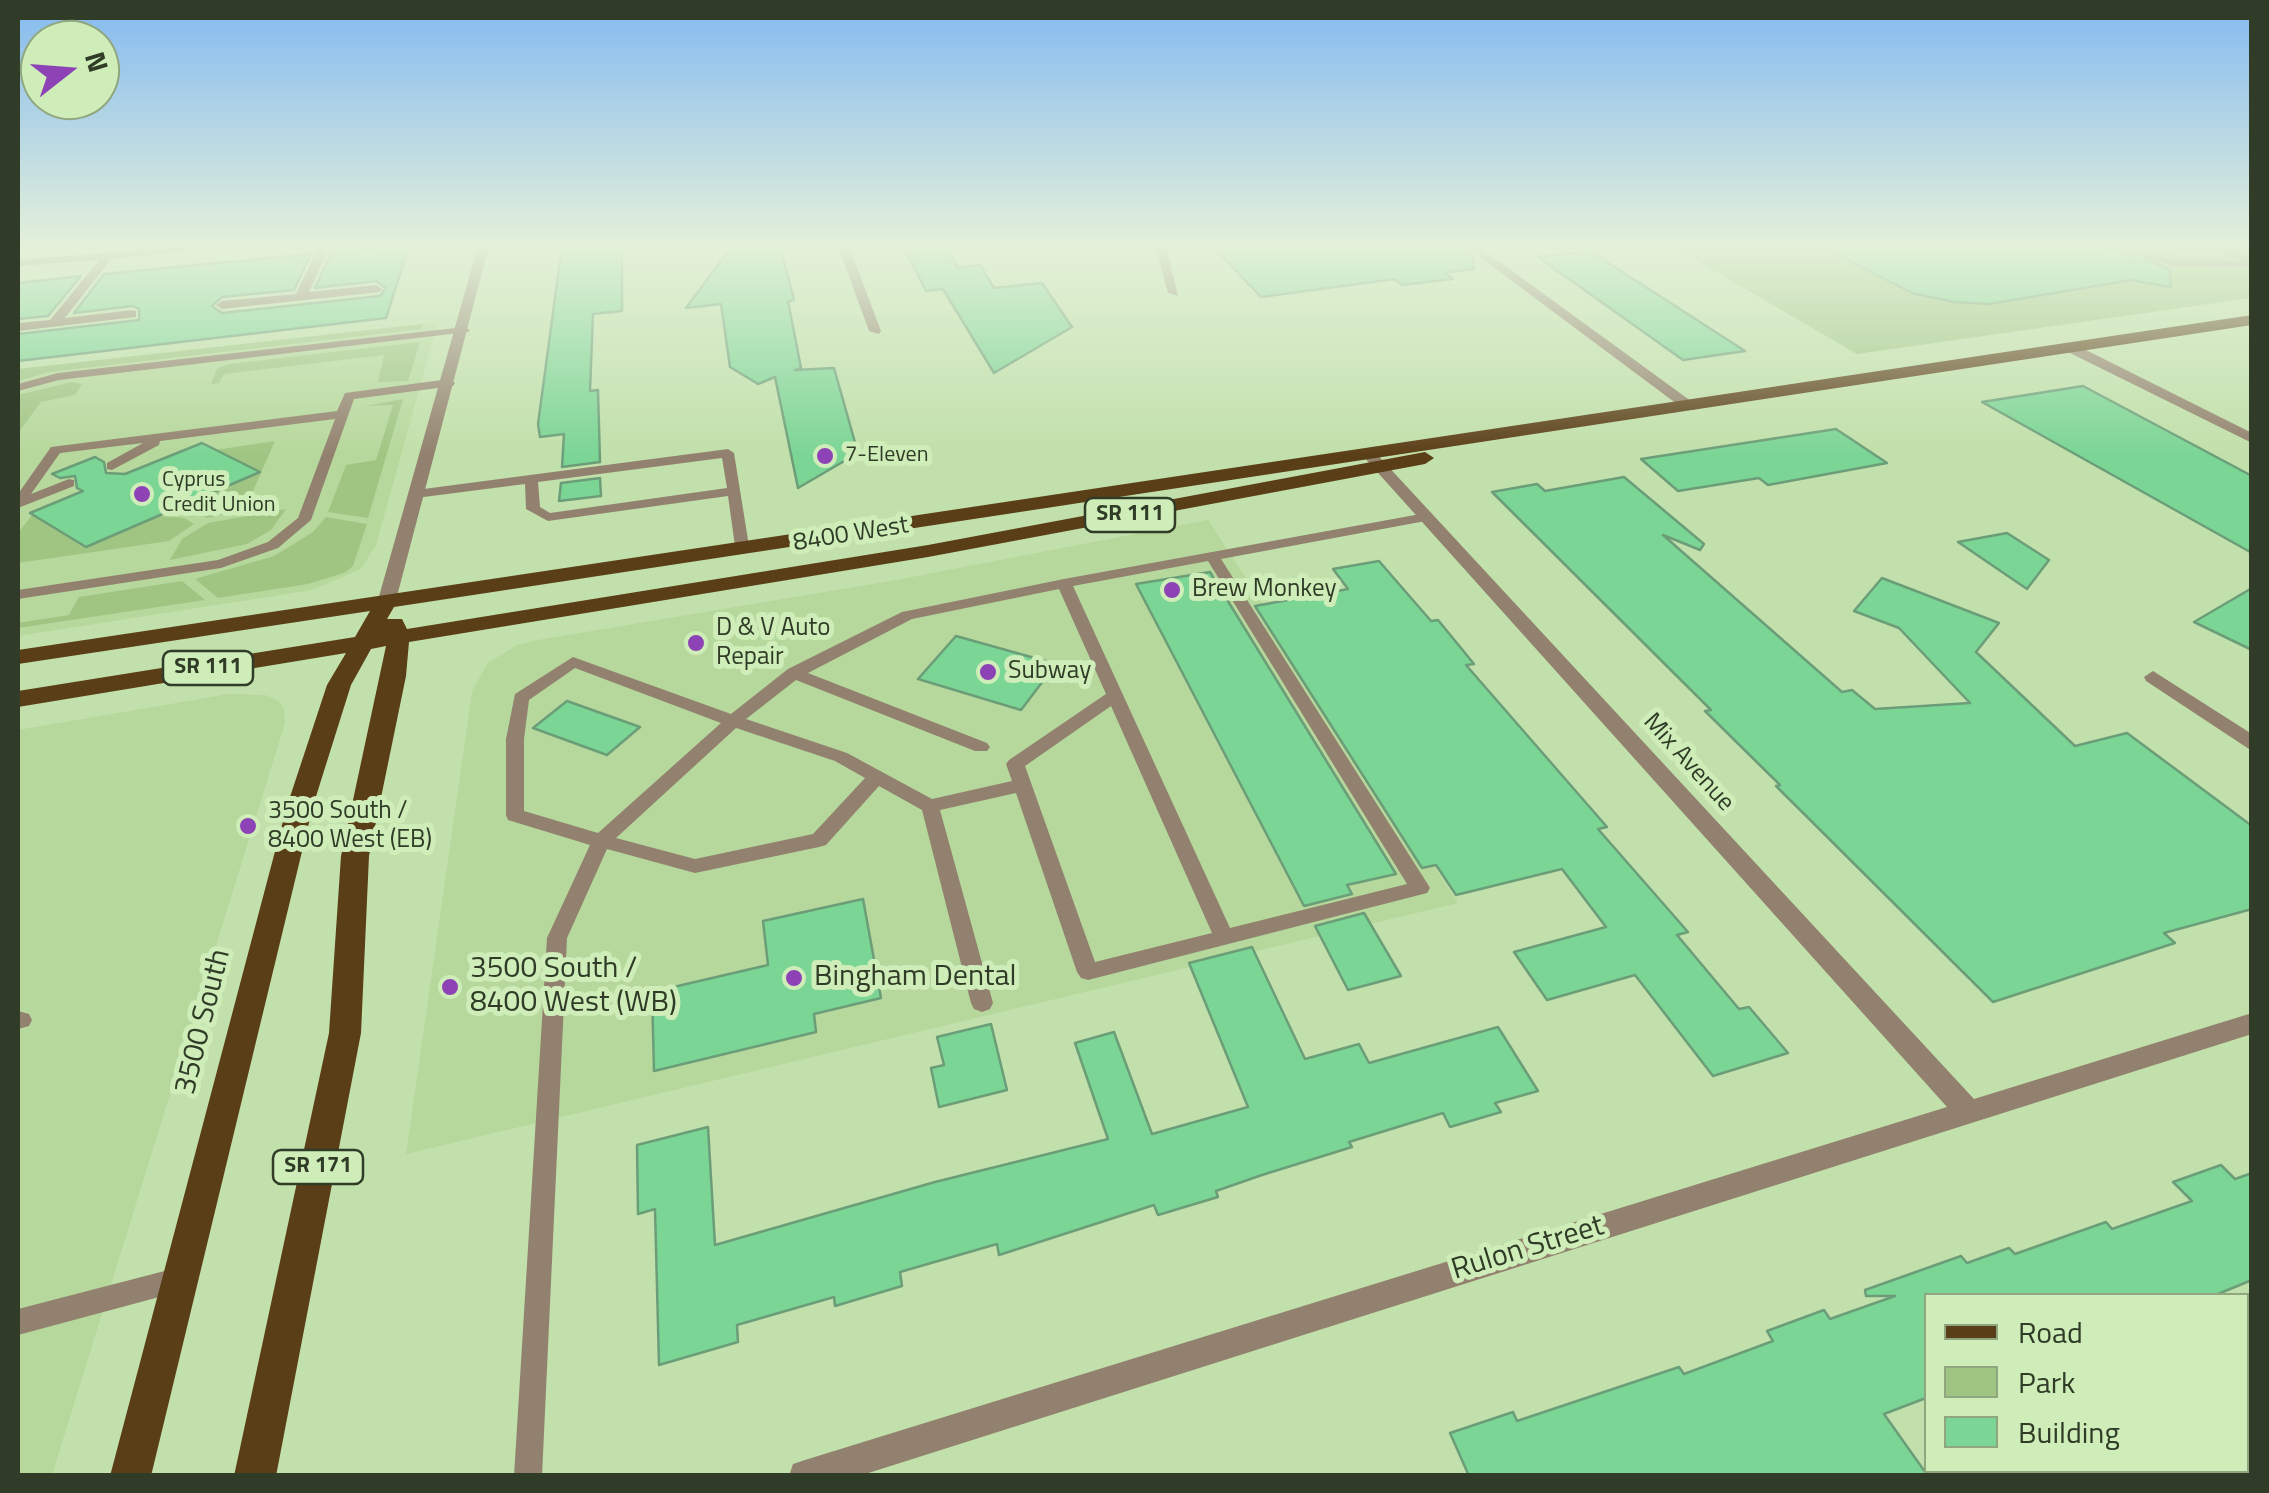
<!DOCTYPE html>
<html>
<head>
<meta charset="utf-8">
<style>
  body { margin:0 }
  #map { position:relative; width:2269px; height:1493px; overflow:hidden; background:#c2e0ab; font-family:"Titillium Web",sans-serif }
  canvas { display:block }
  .frame { position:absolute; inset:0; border:20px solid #303c27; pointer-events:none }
  .legend { position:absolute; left:1924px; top:1293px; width:325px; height:180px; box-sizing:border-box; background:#cfedb8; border:2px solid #8fa67e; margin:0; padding:12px 18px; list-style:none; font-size:30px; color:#303c27 }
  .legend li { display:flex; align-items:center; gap:20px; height:50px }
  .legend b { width:50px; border:2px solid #8fa67e }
  .north { position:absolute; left:20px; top:20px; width:100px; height:100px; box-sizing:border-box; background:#cfedb8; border:2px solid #8fa67e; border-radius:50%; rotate:73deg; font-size:28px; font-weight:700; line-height:40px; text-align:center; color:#303c27 }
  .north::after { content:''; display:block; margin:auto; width:35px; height:45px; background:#8d43b5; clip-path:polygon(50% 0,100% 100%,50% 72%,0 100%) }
</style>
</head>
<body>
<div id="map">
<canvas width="2269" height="1493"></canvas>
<div class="frame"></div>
<ul class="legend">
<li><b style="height:12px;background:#5a3e17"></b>Road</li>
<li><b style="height:28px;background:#a0c583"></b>Park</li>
<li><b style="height:28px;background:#7bd595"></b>Building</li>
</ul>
<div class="north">N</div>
</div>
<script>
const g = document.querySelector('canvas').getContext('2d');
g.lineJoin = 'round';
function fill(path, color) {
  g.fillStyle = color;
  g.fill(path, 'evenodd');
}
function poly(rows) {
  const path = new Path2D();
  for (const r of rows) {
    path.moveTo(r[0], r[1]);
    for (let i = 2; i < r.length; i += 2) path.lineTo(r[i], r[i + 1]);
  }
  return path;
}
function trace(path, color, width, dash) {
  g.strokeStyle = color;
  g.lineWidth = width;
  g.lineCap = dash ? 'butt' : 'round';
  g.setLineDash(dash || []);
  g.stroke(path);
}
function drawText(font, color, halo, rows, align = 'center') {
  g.font = font + ' "Titillium Web",sans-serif';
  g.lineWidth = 10;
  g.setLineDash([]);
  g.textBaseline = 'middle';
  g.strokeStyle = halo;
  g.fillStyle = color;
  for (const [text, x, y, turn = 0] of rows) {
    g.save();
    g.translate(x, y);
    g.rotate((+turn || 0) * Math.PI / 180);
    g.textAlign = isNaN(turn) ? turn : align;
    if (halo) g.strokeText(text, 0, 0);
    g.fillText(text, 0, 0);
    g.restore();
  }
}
const built = poly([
  [438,322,376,545,361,569,312,590,18,636,18,369],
  [1208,520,1458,903,406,1154,472,691,488,663,517,645,538,640,891,581],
  [229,694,265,695,277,700,284,708,285,723,52,1475,18,1476,18,730]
]);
const green = poly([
  [1671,246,2251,246,2251,298,1857,354],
  [423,324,422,329,49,372,18,381,18,369],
  [420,342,408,381,378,382,384,355,224,374,219,383,211,384,217,369,229,364],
  [72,382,82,384,75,395,41,402,18,433,18,395],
  [403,399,368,518,328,512,346,465,376,460,393,405,366,406],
  [275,441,245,509,207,518,198,512,194,505,202,502,198,499,259,472,215,450],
  [286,509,271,530,247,544,170,560,182,539,208,523],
  [32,515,86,547,157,516,184,518,194,524,169,541,18,563,18,533],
  [326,517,367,524,353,566,344,573,308,584,218,598,195,579,274,556,313,532],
  [182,581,205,600,18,628,18,623,69,615,79,597]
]);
const building = poly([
  [409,246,386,318,18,361,18,334,139,320,139,309,133,306,74,313,104,274,311,254,294,290,222,297,212,306,222,313,380,296,386,288,376,281,315,288,332,252,409,246],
  [562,246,622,246,622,311,593,314,590,391,598,390,600,462,562,467,564,434,540,437,538,424,562,246],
  [732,246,780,246,794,300,788,301,801,368,795,370,834,368,858,453,798,488,775,377,758,384,730,367,721,304,686,308,732,246],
  [903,246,946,246,958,268,980,265,994,288,1042,283,1072,327,994,373,943,289,926,291,903,246],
  [1212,246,1461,246,1473,257,1474,269,1445,273,1453,279,1402,285,1395,279,1261,297,1212,246],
  [1820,246,2096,246,2136,256,2147,249,2167,246,2168,255,2151,251,2145,259,2169,269,2171,287,2131,280,1989,304,1954,302,1912,293,1820,246],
  [1590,251,1745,351,1683,360,1538,257,1590,251],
  [81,276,48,316,18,319,18,283,81,276],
  [2083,386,2252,476,2252,553,1982,402,2083,386],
  [1836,429,1887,463,1768,485,1759,478,1678,491,1641,459,1836,429],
  [202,443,260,472,86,547,30,513,83,491,77,488,75,476,60,478,52,474,95,457,104,462,106,473,125,474,202,443],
  [1624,477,1704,544,1700,550,1663,535,1842,692,1852,690,1875,709,1970,703,1899,628,1854,611,1882,578,1999,623,1976,652,2075,746,2127,733,2252,826,2252,909,2164,933,2175,943,1993,1002,1776,786,1780,785,1705,711,1711,710,1492,492,1537,484,1545,491,1624,477],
  [600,478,601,496,559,501,561,483,600,478],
  [2007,533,2049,560,2027,589,1958,542,2007,533],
  [1379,561,1431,621,1438,620,1474,664,1466,665,1607,827,1598,829,1688,932,1677,935,1739,1009,1749,1007,1788,1053,1713,1076,1635,975,1547,1000,1514,952,1606,927,1562,869,1456,895,1436,865,1422,868,1255,606,1348,589,1333,569,1379,561],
  [1210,572,1396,874,1347,885,1352,894,1304,906,1136,584,1210,572],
  [2252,588,2252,650,2194,622,2252,588],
  [956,636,1056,664,1021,710,918,679,956,636],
  [567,701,640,727,607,755,533,728,567,701],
  [863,899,881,998,814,1014,816,1032,654,1071,652,992,768,965,763,921,863,899],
  [1364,913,1401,976,1348,990,1315,926,1364,913],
  [1252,947,1305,1059,1359,1044,1369,1063,1498,1027,1538,1091,1495,1103,1501,1112,1450,1127,1443,1113,1349,1142,1352,1147,1262,1175,1216,1191,1218,1197,1158,1215,1154,1205,999,1255,997,1244,900,1272,902,1286,835,1306,834,1297,737,1325,738,1342,659,1365,655,1209,638,1214,637,1145,708,1127,715,1245,935,1182,1108,1139,1075,1043,1114,1032,1152,1134,1248,1107,1189,963,1252,947],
  [991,1024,1007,1090,939,1107,931,1068,944,1065,937,1037,991,1024],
  [2221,1165,2235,1179,2252,1173,2252,1280,2213,1296,1926,1296,1926,1398,1884,1414,1928,1476,1469,1476,1450,1433,1513,1412,1517,1421,1679,1367,1684,1374,1773,1341,1767,1331,1824,1310,1830,1319,1895,1296,1866,1296,1865,1290,1961,1256,1967,1263,2009,1248,2015,1254,2106,1222,2112,1229,2192,1201,2173,1182,2221,1165]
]);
const service = poly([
  [2122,246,2137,246,2143,250,2138,253,2122,246],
  [2208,246,2222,246,2250,258,2252,267,2171,266,2148,257,2153,254,2172,260,2240,261,2208,246],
  [464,327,470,330,468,332,59,380,18,391,18,384,58,373,464,327],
  [449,379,455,383,453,386,354,399,311,520,278,548,221,568,18,599,18,590,218,560,268,542,298,518,335,419,160,441,159,445,112,470,107,469,107,463,143,443,60,453,31,494,69,479,74,480,74,486,18,508,18,494,51,447,337,411,345,393,449,379],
  [728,449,734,453,749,546,742,550,735,546,728,496,548,521,526,509,525,484,416,498,409,494,416,490,728,449],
  [722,458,727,488,550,513,540,507,538,482,722,458],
  [1426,513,1433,517,1431,520,1221,559,1427,883,1430,888,1427,893,1088,980,1081,978,1077,972,1016,793,940,810,993,1003,990,1009,982,1012,974,1009,971,1003,922,810,879,786,826,845,819,847,695,873,607,849,567,938,542,1476,514,1476,547,938,590,845,508,820,506,815,506,739,515,694,573,657,731,714,788,669,902,612,1064,579,1426,513],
  [1208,561,1407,884,1230,928,1073,586,1208,561],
  [1059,589,1106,694,1009,760,1006,764,1012,781,932,799,847,753,746,719,796,680,975,751,987,751,990,747,987,743,808,673,912,619,1059,589],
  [575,668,721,723,598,833,524,811,524,739,529,700,575,668],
  [1111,706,1212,933,1095,962,1025,766,1111,706],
  [736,728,835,761,865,778,813,834,695,859,616,838,736,728],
  [18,1011,29,1014,32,1020,29,1026,18,1029,18,1011],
  [180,1267,189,1271,193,1280,189,1289,18,1335,18,1309,180,1267]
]);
const minor = poly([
  [184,246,235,246,111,259,65,318,132,310,136,311,136,317,18,331,18,323,50,320,99,260,18,266,18,260,184,246],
  [319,246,330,246,309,292,376,285,382,289,380,292,222,309,216,305,222,301,296,294,319,246],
  [838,246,849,246,881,331,879,334,869,331,838,246],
  [1155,246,1166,246,1178,296,1168,293,1155,246],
  [1465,246,1478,246,1695,404,1695,410,1685,410,1465,246],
  [2066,345,2076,345,2252,433,2252,443,2066,351,2066,345],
  [1367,448,1372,449,1974,1099,2252,1013,2252,1034,859,1476,789,1476,793,1464,805,1460,1947,1107,1362,455,1360,452,1367,448],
  [2153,671,2252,734,2252,751,2146,681,2144,677,2153,671]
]);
const tertiary = poly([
  [478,246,489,246,396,600,393,604,381,604,378,600,478,246]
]);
const primary = poly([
  [2252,315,2252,325,394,607,387,619,402,619,407,629,928,545,1425,452,1434,458,1425,464,928,557,409,642,406,676,369,856,361,1033,276,1476,234,1476,329,1033,341,856,386,646,371,649,351,685,313,806,151,1476,110,1476,287,806,327,685,346,653,18,707,18,691,355,637,370,611,18,664,18,650,2252,315]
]);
const markers = [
  [825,456,10,"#8d43b5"],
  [142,494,10,"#8d43b5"],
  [1172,590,10,"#8d43b5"],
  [696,643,10,"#8d43b5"],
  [988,672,10,"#8d43b5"],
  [248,826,10,"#8d43b5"],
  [794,978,10,"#8d43b5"],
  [450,987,10,"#8d43b5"]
];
const farPoinames = [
  ["7-Eleven",845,456],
  ["Cyprus",162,481],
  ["Credit Union",162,506]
];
const shields = [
  [1130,515,90],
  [208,668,90],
  [318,1167,90]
];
const shieldNames = [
  ["SR 111",1130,515],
  ["SR 111",208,668],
  ["SR 171",318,1167]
];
const streetNames = [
  ["8400 West",851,535,-9],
  ["Mix Avenue",1688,763,48]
];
const poiNames = [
  ["Brew Monkey",1192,590],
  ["D & V Auto",716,629],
  ["Repair",716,658],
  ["Subway",1008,672],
  ["3500 South /",268,812],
  ["8400 West (EB)",268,841]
];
const nearPoinames = [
  ["3500 South /",470,970],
  ["8400 West (WB)",470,1004],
  ["Bingham Dental",814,978]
];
const nearStreetnames = [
  ["3500 South",204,1022,-76],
  ["Rulon Street",1528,1249,-17]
];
fill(built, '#b6d89c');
fill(green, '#a0c583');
fill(building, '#7bd595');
trace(building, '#6b9e78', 2.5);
fill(service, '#92816e');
fill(minor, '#92816e');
fill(tertiary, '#92816e');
fill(primary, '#5a3e17');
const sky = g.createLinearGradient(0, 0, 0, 455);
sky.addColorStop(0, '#83baf0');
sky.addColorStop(0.54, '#e4f1d9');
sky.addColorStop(1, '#e4f1d900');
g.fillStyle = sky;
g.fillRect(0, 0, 2269, 455);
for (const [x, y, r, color] of markers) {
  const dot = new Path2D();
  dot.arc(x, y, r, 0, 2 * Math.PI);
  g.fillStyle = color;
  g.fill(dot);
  trace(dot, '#cfedb8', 4);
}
drawText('22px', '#303c27', '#cfedb8', farPoinames, 'left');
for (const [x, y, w] of shields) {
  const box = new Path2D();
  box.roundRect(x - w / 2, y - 17, w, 34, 8);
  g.fillStyle = '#cfedb8';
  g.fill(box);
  trace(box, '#303c27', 2.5);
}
drawText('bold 22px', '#303c27', null, shieldNames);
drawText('25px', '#303c27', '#cfedb8', streetNames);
drawText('25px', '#303c27', '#cfedb8', poiNames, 'left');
drawText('30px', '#303c27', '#cfedb8', nearPoinames, 'left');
drawText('30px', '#303c27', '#cfedb8', nearStreetnames);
</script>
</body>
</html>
